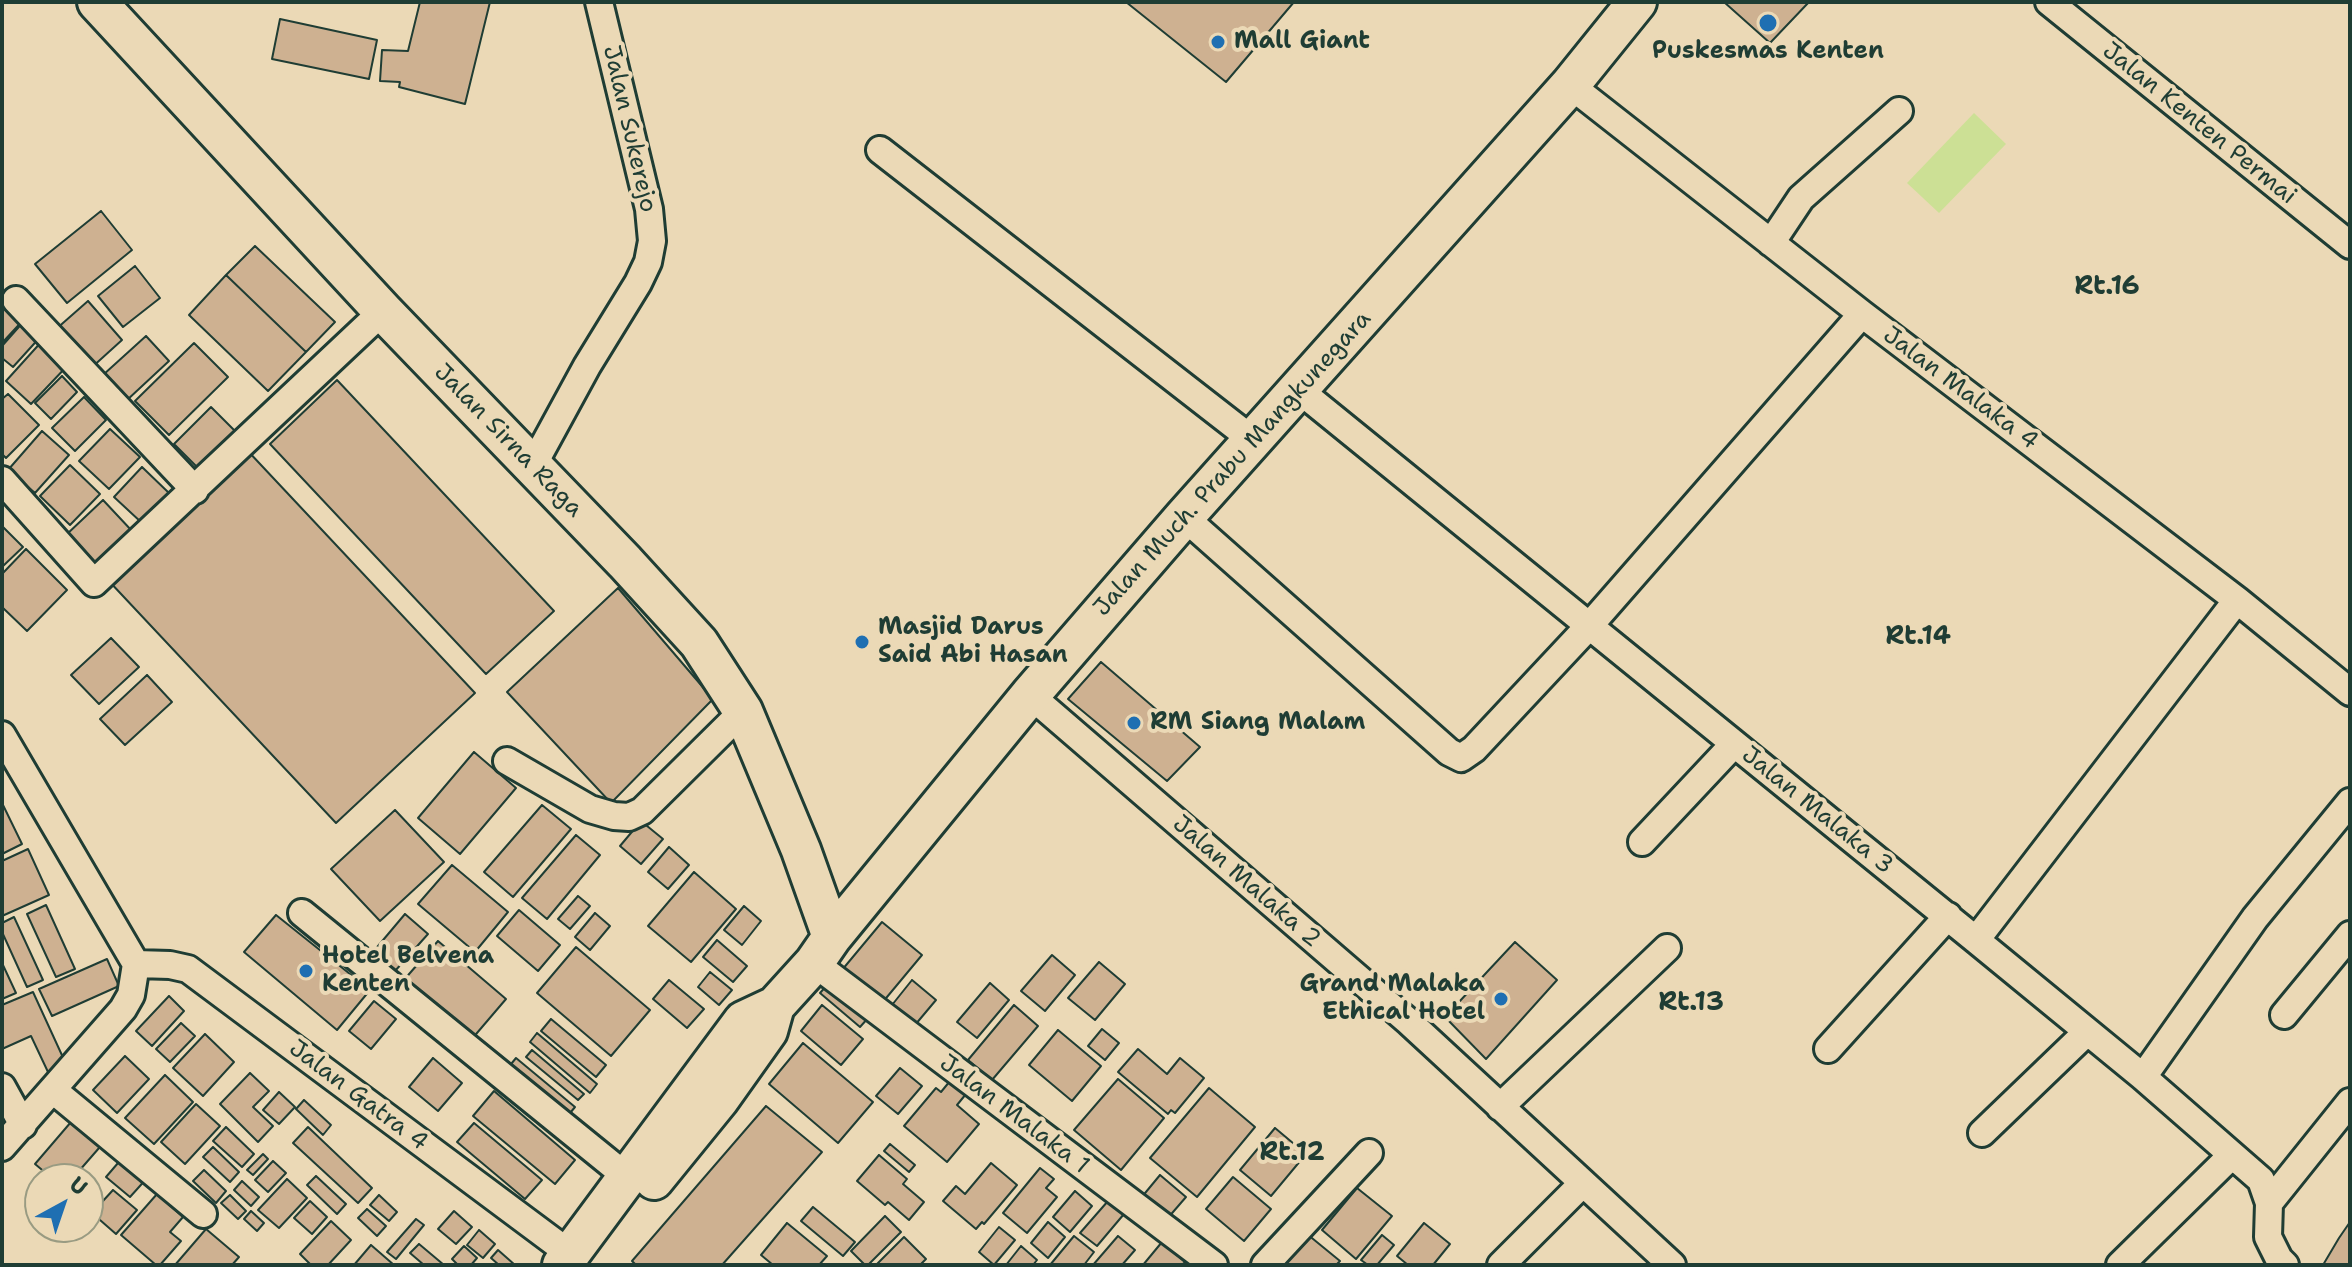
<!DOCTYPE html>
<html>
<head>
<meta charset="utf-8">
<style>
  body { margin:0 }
  #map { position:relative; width:2352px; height:1267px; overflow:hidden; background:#ebd9b6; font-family:"Shantell Sans",sans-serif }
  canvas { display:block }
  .frame { position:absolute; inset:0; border:4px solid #1f3d34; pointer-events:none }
  .north { position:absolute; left:24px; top:1163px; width:80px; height:80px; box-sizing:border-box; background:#ebd9b6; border:2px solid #999b82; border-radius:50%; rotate:40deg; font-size:22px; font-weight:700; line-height:32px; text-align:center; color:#1f3d34 }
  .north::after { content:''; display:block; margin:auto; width:28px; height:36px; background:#1f6fb2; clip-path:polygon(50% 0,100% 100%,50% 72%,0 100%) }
</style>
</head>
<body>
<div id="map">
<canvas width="2352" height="1267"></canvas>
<div class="frame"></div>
<div class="north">U</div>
</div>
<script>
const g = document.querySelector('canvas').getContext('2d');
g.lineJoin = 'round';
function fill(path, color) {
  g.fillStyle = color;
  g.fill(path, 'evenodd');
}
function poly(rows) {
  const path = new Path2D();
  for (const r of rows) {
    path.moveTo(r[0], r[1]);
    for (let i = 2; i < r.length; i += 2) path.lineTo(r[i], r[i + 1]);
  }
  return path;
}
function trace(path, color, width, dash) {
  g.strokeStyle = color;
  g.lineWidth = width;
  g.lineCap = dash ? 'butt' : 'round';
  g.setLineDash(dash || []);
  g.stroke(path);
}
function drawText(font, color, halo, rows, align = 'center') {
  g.font = font + ' "Shantell Sans",sans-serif';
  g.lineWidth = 8;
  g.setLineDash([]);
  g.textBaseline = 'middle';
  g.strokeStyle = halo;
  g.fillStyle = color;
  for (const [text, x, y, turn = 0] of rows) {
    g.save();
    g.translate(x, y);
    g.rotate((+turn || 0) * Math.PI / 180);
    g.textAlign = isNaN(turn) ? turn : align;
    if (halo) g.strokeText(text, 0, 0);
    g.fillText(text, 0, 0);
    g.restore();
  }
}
const green = poly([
  [1974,113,2006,144,1939,213,1907,183]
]);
const building = poly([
  [420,2,490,2,465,104,399,87,400,82,380,81,382,50,408,51,420,2],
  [1126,2,1294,2,1226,82,1126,2],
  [1724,2,1809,2,1770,43,1724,2],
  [280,19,377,40,369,79,272,59,280,19],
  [101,211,132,250,67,303,35,264,101,211],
  [255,246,335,322,306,352,226,275,255,246],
  [135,266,160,298,123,327,98,296,135,266],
  [226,275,306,352,268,391,189,315,226,275],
  [7,297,27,316,2,343,2,302,7,297],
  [88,301,122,340,90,369,55,330,88,301],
  [25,320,42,335,13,367,2,358,2,346,25,320],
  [146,336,169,361,126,401,103,375,146,336],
  [43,340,69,364,31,404,6,381,43,340],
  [194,343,228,377,169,435,135,401,194,343],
  [62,376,77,392,51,419,35,403,62,376],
  [337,380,554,611,486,674,270,444,337,380],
  [8,394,39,425,6,458,2,454,2,399,8,394],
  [84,397,106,420,75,451,52,428,84,397],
  [211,407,239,435,202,472,174,444,211,407],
  [110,429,140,457,109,489,79,461,110,429],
  [42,431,69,455,35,493,8,470,42,431],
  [246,449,475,693,336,823,107,579,246,449],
  [70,465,100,494,70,525,40,496,70,465],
  [142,467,170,494,142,523,114,497,142,467],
  [103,500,132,531,95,565,66,535,103,500],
  [2,526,23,547,2,567,2,526],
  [26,549,67,590,27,631,2,607,2,574,26,549],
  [618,588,713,699,611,803,507,692,618,588],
  [111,638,139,667,99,704,71,675,111,638],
  [1101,662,1200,747,1167,781,1068,699,1101,662],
  [147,675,172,702,125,745,100,719,147,675],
  [474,752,516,788,460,854,418,818,474,752],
  [2,803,22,844,2,854,2,803],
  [542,805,571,829,513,897,484,872,542,805],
  [395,810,444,862,380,921,331,869,395,810],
  [641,821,663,839,641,864,620,846,641,821],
  [576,835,600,855,547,919,522,898,576,835],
  [669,847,689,865,668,889,648,872,669,847],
  [28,849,49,895,2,916,2,861,28,849],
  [452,865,508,912,475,952,418,904,452,865],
  [694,872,736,909,691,962,648,926,694,872],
  [578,896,590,906,570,929,558,919,578,896],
  [46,905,75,969,56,977,27,914,46,905],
  [744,906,761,921,742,945,724,930,744,906],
  [519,910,560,945,538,971,497,936,519,910],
  [595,913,610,926,590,950,575,937,595,913],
  [405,914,428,934,395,971,373,952,405,914],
  [276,915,370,990,337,1030,244,952,276,915],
  [14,917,43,980,27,987,2,932,2,923,14,917],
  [882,922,922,955,882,1003,842,970,882,922],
  [717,940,747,966,733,982,703,957,717,940],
  [438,941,506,999,471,1040,403,981,438,941],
  [1515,942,1557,980,1486,1059,1445,1017,1515,942],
  [576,947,650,1010,611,1056,537,993,576,947],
  [1052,955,1075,975,1045,1011,1021,991,1052,955],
  [107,959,119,986,52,1016,39,989,107,959],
  [1099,962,1125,984,1095,1020,1068,998,1099,962],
  [2,963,16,993,2,999,2,963],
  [710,972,732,990,719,1005,698,987,710,972],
  [669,980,704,1009,687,1028,653,999,669,980],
  [912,980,936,1000,915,1025,892,1005,912,980],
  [829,983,869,1017,860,1027,820,993,829,983],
  [990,983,1009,1000,977,1038,957,1022,990,983],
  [33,992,66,1064,48,1072,31,1036,2,1049,2,1005,33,992],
  [169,996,184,1011,152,1046,136,1031,169,996],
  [374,1001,396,1019,371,1049,349,1031,374,1001],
  [822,1005,863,1039,841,1065,801,1031,822,1005],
  [1014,1005,1038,1026,992,1080,968,1060,1014,1005],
  [551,1019,606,1065,596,1077,541,1031,551,1019],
  [181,1023,195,1036,170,1062,156,1049,181,1023],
  [1102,1029,1119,1043,1105,1060,1088,1046,1102,1029],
  [1058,1030,1101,1066,1072,1101,1029,1065,1058,1030],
  [537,1033,597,1084,590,1093,530,1042,537,1033],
  [205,1034,234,1062,203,1096,173,1068,205,1034],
  [803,1043,873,1102,838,1143,769,1084,803,1043],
  [1138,1049,1167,1074,1180,1058,1204,1078,1175,1113,1171,1110,1168,1114,1118,1072,1138,1049],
  [532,1050,584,1094,578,1100,526,1057,532,1050],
  [125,1056,149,1079,117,1113,93,1090,125,1056],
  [433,1058,462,1083,438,1111,409,1087,433,1058],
  [516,1058,575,1107,566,1118,507,1069,516,1058],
  [900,1068,922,1086,898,1114,876,1096,900,1068],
  [250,1073,269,1091,253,1107,273,1126,258,1142,220,1104,250,1073],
  [165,1075,193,1102,154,1144,125,1118,165,1075],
  [1118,1079,1164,1118,1121,1170,1074,1130,1118,1079],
  [950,1081,966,1094,957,1105,979,1124,947,1162,904,1126,936,1088,941,1092,950,1081],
  [1209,1088,1255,1127,1197,1197,1150,1158,1209,1088],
  [494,1091,575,1160,555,1184,473,1116,494,1091],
  [279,1092,295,1107,279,1124,263,1110,279,1092],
  [304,1100,331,1125,323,1135,296,1109,304,1100],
  [196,1104,220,1126,185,1164,161,1142,196,1104],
  [766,1106,822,1152,722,1265,636,1265,632,1261,766,1106],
  [77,1115,106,1140,72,1179,53,1179,35,1164,77,1115],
  [474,1123,542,1180,525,1199,457,1142,474,1123],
  [226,1127,254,1154,242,1167,213,1141,226,1127],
  [308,1127,372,1188,358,1203,293,1143,308,1127],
  [1275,1128,1306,1154,1271,1196,1240,1170,1275,1128],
  [890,1144,915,1165,909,1172,884,1151,890,1144],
  [213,1147,239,1172,230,1182,203,1157,213,1147],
  [263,1154,268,1159,253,1175,247,1170,263,1154],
  [879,1155,907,1179,903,1184,924,1202,909,1220,888,1202,885,1205,857,1181,879,1155],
  [124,1156,148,1177,130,1197,106,1177,124,1156],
  [273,1161,286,1173,268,1192,255,1180,273,1161],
  [991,1163,1017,1185,984,1224,982,1222,976,1229,943,1201,956,1186,965,1194,991,1163],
  [1040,1168,1054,1179,1046,1188,1057,1197,1027,1233,1003,1213,1040,1168],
  [204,1170,226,1191,216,1203,193,1181,204,1170],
  [1160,1175,1186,1197,1167,1219,1141,1198,1160,1175],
  [316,1176,346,1204,337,1214,307,1185,316,1176],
  [1233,1177,1271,1209,1244,1241,1206,1209,1233,1177],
  [287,1179,307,1198,279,1228,258,1210,287,1179],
  [242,1181,259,1197,251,1206,234,1190,242,1181],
  [1357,1188,1392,1216,1356,1259,1322,1230,1357,1188],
  [113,1190,137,1210,116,1234,92,1213,113,1190],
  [1075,1191,1092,1206,1070,1232,1053,1217,1075,1191],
  [157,1194,183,1217,170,1232,181,1241,160,1265,156,1265,121,1235,157,1194],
  [230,1195,246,1211,238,1219,221,1203,230,1195],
  [379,1195,397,1212,389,1221,370,1205,379,1195],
  [310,1201,327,1217,312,1234,294,1218,310,1201],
  [1108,1201,1124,1214,1097,1246,1080,1233,1108,1201],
  [813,1207,855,1242,843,1256,801,1221,813,1207],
  [367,1209,386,1226,377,1236,358,1218,367,1209],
  [251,1211,264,1223,257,1231,244,1219,251,1211],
  [454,1211,472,1227,456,1244,438,1229,454,1211],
  [885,1216,901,1232,868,1265,865,1265,851,1251,885,1216],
  [416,1219,424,1225,396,1259,387,1252,416,1219],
  [331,1221,351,1240,328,1265,311,1265,300,1254,331,1221],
  [1048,1222,1065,1237,1048,1258,1031,1243,1048,1222],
  [2350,1222,2350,1265,2323,1265,2339,1238,2350,1222],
  [787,1223,827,1256,819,1265,773,1265,761,1255,787,1223],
  [1424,1223,1450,1244,1433,1265,1408,1265,1397,1256,1424,1223],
  [999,1227,1015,1240,994,1265,979,1252,999,1227],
  [206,1229,239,1257,232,1265,175,1265,206,1229],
  [479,1230,495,1244,483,1258,467,1245,479,1230],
  [1307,1234,1340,1261,1336,1265,1281,1265,1307,1234],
  [1382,1235,1394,1245,1377,1265,1368,1265,1361,1260,1382,1235],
  [1074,1236,1094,1252,1084,1265,1050,1265,1074,1236],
  [1118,1236,1135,1250,1122,1265,1093,1265,1118,1236],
  [904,1237,926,1259,920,1265,876,1265,904,1237],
  [1162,1242,1185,1262,1182,1265,1143,1265,1162,1242],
  [419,1244,444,1265,424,1265,410,1253,419,1244],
  [371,1245,394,1265,354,1265,371,1245],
  [464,1246,477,1258,471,1265,458,1265,452,1259,464,1246],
  [1021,1246,1037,1260,1033,1265,1006,1265,1021,1246],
  [498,1250,515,1265,499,1265,491,1258,498,1250]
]);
const street = poly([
  [2049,2,2350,245],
  [1570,85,1862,314,2237,600,2350,692],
  [880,150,1254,441],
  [1771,243,1801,198,1899,111],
  [16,300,195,490],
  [1299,390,1976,940,2143,1077,2261,1180,2269,1203,2268,1237,2279,1259,2285,1265],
  [532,467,587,366,638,283,648,262,652,241,649,209,599,2],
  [2,480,94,583,383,311],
  [1184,517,1449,752,1461,758,1474,749,1590,625,1862,314],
  [1030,695,1409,1022,1672,1265],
  [2,735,136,964,131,995,123,1009,2,1147],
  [507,761,590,809,614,816,629,817,642,811,743,711],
  [1642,842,1734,744],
  [302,913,627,1177],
  [1976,940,2237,600],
  [814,963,1214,1265],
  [136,964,170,965,188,969,569,1253],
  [2284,1015,2350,935],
  [1828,1049,1948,916],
  [2143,1077,2255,918,2350,802],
  [2,1087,23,1125],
  [53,1090,203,1214],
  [1500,1107,1667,948],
  [1982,1133,2087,1032],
  [2269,1203,2350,1102],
  [1265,1265,1369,1153],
  [1501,1265,1583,1183],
  [2120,1265,2232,1155]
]);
const secondary = poly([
  [97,2,383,311,625,562,699,643,743,711,801,850,832,937],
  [654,1180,719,1100,768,1031,775,1006],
  [562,1265,743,1021,775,1006,814,963,832,937,1030,695,1184,517,1570,85,1637,2]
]);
const markers = [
  [1768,23,10,"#1f6fb2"],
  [1218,42,8,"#1f6fb2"],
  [862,642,8,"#1f6fb2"],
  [1134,723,8,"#1f6fb2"],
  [306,971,8,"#1f6fb2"],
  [1501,999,8,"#1f6fb2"]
];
const poiNames = [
  ["Mall Giant",1234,42],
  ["Puskesmas Kenten",1768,52,"center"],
  ["Masjid Darus",878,628],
  ["Said Abi Hasan",878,656],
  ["RM Siang Malam",1150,723],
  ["Hotel Belvena",322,957],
  ["Kenten",322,985],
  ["Grand Malaka",1485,985,"right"],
  ["Ethical Hotel",1485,1013,"right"]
];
const streetNames = [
  ["Jalan Kenten Permai",2199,124,39],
  ["Jalan Sukerejo",629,129,77],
  ["Jalan Malaka 4",1960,389,37],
  ["Jalan Sirna Raga",508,441,46],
  ["Jalan Much. Prabu Mangkunegara",1233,464,-48],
  ["Jalan Malaka 3",1817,811,39],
  ["Jalan Malaka 2",1246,882,41],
  ["Jalan Gatra 4",358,1096,37],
  ["Jalan Malaka 1",1014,1115,37]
];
const neighbourhoodNames = [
  ["Rt.16",2107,287],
  ["Rt.14",1918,637],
  ["Rt.13",1691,1003],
  ["Rt.12",1292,1153]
];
fill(green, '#cce095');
fill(building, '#ceb191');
trace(building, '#1f3d34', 2);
trace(street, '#1f3d34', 32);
trace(secondary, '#1f3d34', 44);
trace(street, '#ebd9b6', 26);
trace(secondary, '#ebd9b6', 38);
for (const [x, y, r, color] of markers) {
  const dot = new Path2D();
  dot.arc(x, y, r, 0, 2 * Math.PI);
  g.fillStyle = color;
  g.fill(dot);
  trace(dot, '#ebd9b6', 3);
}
drawText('bold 24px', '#1f3d34', '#ebd9b6', poiNames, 'left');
drawText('24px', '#1f3d34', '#ebd9b6', streetNames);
drawText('bold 26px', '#1f3d34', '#ebd9b6', neighbourhoodNames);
</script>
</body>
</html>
